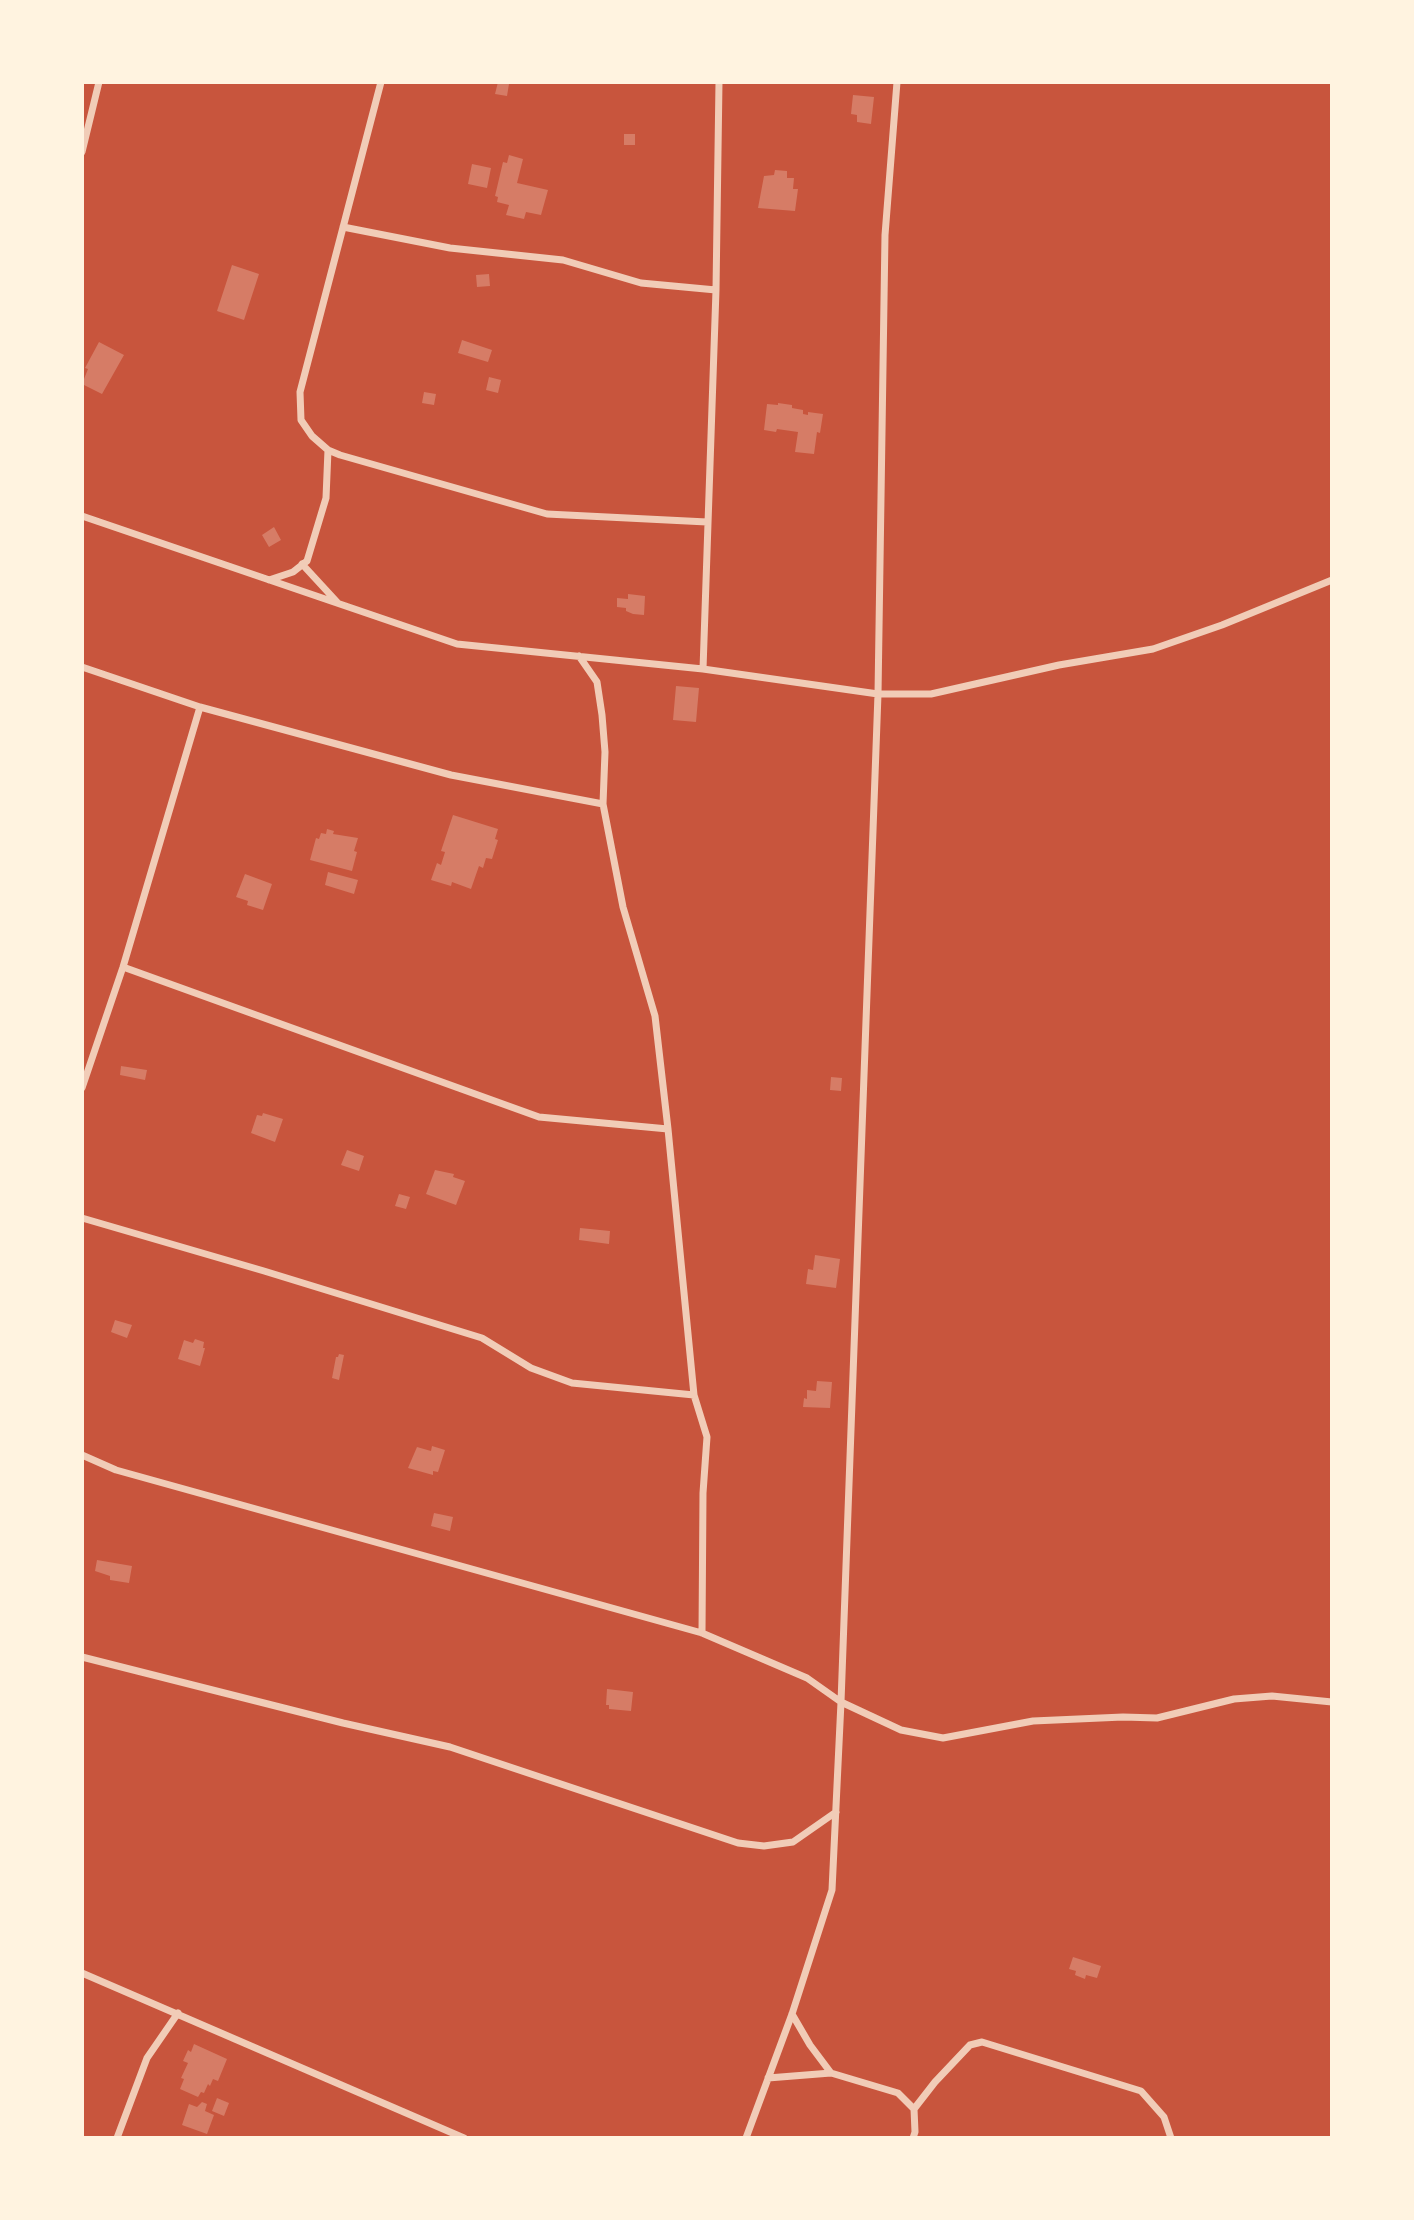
<!DOCTYPE html>
<html>
<head>
<meta charset="utf-8">
<style>
  body { margin:0 }
  #map { position:relative; width:1414px; height:2220px; overflow:hidden; background:#c8553d; font-family:Inter,sans-serif }
  canvas { display:block }
  .frame { position:absolute; inset:0; border:84px solid #fff3e0; pointer-events:none }
</style>
</head>
<body>
<div id="map">
<canvas width="1414" height="2220"></canvas>
<div class="frame"></div>
</div>
<script>
const g = document.querySelector('canvas').getContext('2d');
g.lineJoin = 'round';
function fill(path, color) {
  g.fillStyle = color;
  g.fill(path, 'evenodd');
}
function poly(rows) {
  const path = new Path2D();
  for (const r of rows) {
    path.moveTo(r[0], r[1]);
    for (let i = 2; i < r.length; i += 2) path.lineTo(r[i], r[i + 1]);
  }
  return path;
}
function trace(path, color, width, dash) {
  g.strokeStyle = color;
  g.lineWidth = width;
  g.lineCap = dash ? 'butt' : 'round';
  g.setLineDash(dash || []);
  g.stroke(path);
}
const building = poly([
  [498,82,509,84,507,96,495,94],
  [853,95,874,97,871,124,857,122,857,115,851,114],
  [624,134,635,134,635,145,624,145],
  [509,155,523,159,517,183,548,190,541,215,526,212,524,219,506,215,509,205,497,202,498,197,495,196,503,162,507,163],
  [472,164,491,168,487,188,468,184],
  [775,170,787,171,787,178,794,178,793,189,798,189,795,211,758,208,764,176,774,175],
  [232,265,259,274,244,320,217,311],
  [489,274,490,286,477,287,476,275],
  [462,340,492,350,488,362,458,353],
  [99,342,124,355,102,394,82,384,88,369,85,368],
  [489,377,501,380,498,393,486,390],
  [424,392,436,394,434,405,422,403],
  [778,403,792,405,792,408,803,410,803,414,808,415,808,412,823,414,820,433,817,432,814,454,795,452,798,432,777,429,776,432,764,430,767,404,778,405],
  [274,527,281,540,269,547,262,535],
  [628,594,645,596,644,615,633,614,626,611,626,608,617,607,617,598,628,599],
  [676,686,699,688,696,722,673,720],
  [453,815,498,829,495,839,498,840,492,859,486,858,483,868,479,866,471,889,452,882,451,886,431,880,437,863,441,865,445,852,441,851],
  [327,829,334,831,333,834,358,838,354,851,357,852,352,871,310,860,316,838,319,839,321,833,326,834],
  [328,872,358,880,354,894,325,885],
  [245,874,272,884,263,910,247,905,248,901,236,897],
  [121,1066,147,1070,145,1080,120,1075],
  [831,1077,842,1078,841,1091,830,1090],
  [263,1113,283,1119,275,1142,251,1133,257,1115,262,1116],
  [347,1150,364,1156,359,1171,341,1165],
  [435,1170,454,1174,453,1177,465,1181,456,1205,426,1194],
  [399,1194,410,1197,406,1209,395,1206],
  [580,1228,610,1231,609,1244,579,1240],
  [815,1255,840,1259,836,1288,806,1284,808,1269,813,1270],
  [115,1320,132,1325,127,1338,111,1332],
  [195,1339,204,1342,203,1348,205,1348,200,1366,178,1359,184,1340,193,1343],
  [339,1354,344,1355,339,1380,332,1378,336,1357,338,1357],
  [817,1381,832,1382,830,1408,803,1407,804,1398,807,1399,807,1390,816,1391],
  [432,1446,445,1450,438,1472,433,1471,433,1475,408,1468,417,1447,431,1451],
  [434,1513,453,1517,450,1531,431,1526],
  [97,1560,132,1566,129,1583,110,1580,110,1576,95,1571],
  [607,1689,633,1692,631,1711,609,1709,609,1705,606,1705],
  [1073,1957,1101,1966,1097,1978,1086,1975,1085,1979,1075,1975,1076,1971,1069,1969],
  [194,2044,227,2059,218,2081,213,2079,210,2086,208,2084,204,2093,201,2092,198,2097,180,2089,184,2079,181,2078,188,2063,183,2061,188,2050,191,2052],
  [217,2098,229,2103,224,2116,212,2111],
  [202,2102,207,2104,205,2111,214,2115,207,2134,182,2125,189,2104,197,2107]
]);
const minor = poly([
  [381,82,300,392,301,420,312,436,328,450,340,455,547,514,707,522],
  [82,152,99,82],
  [343,227,450,248,563,260,641,283,716,290],
  [82,516,457,644,703,669,878,694,931,694,1059,665,1153,649,1222,625,1332,580],
  [302,564,337,602],
  [269,580,293,572,307,561,326,498,328,450],
  [579,656,597,682,602,715,605,752,603,804,623,907,655,1016,668,1129,694,1395,707,1437,703,1493,702,1633],
  [82,667,200,707,451,775,603,804],
  [703,669,716,290,719,82],
  [123,967,539,1117,668,1129],
  [82,1088,123,967,200,707],
  [82,1218,264,1271,482,1338,531,1368,572,1383,694,1395],
  [82,1455,116,1470,702,1633,807,1678,841,1702,901,1730,943,1738,1033,1721,1123,1717,1157,1718,1234,1699,1272,1696,1332,1702],
  [82,1657,343,1723,450,1747,738,1843,764,1846,793,1842,836,1812],
  [82,1973,464,2138],
  [792,2014,810,2045,831,2073,898,2093,914,2109],
  [768,2078,831,2073],
  [117,2138,147,2058,178,2013],
  [746,2138,792,2014,832,1890,841,1702,878,694,885,235,897,82],
  [913,2138,915,2132,914,2109,935,2082,970,2045,982,2042,1141,2091,1164,2117,1171,2138]
]);
fill(building, '#d67c66');
trace(minor, '#f1ccb7', 7);
</script>
</body>
</html>
